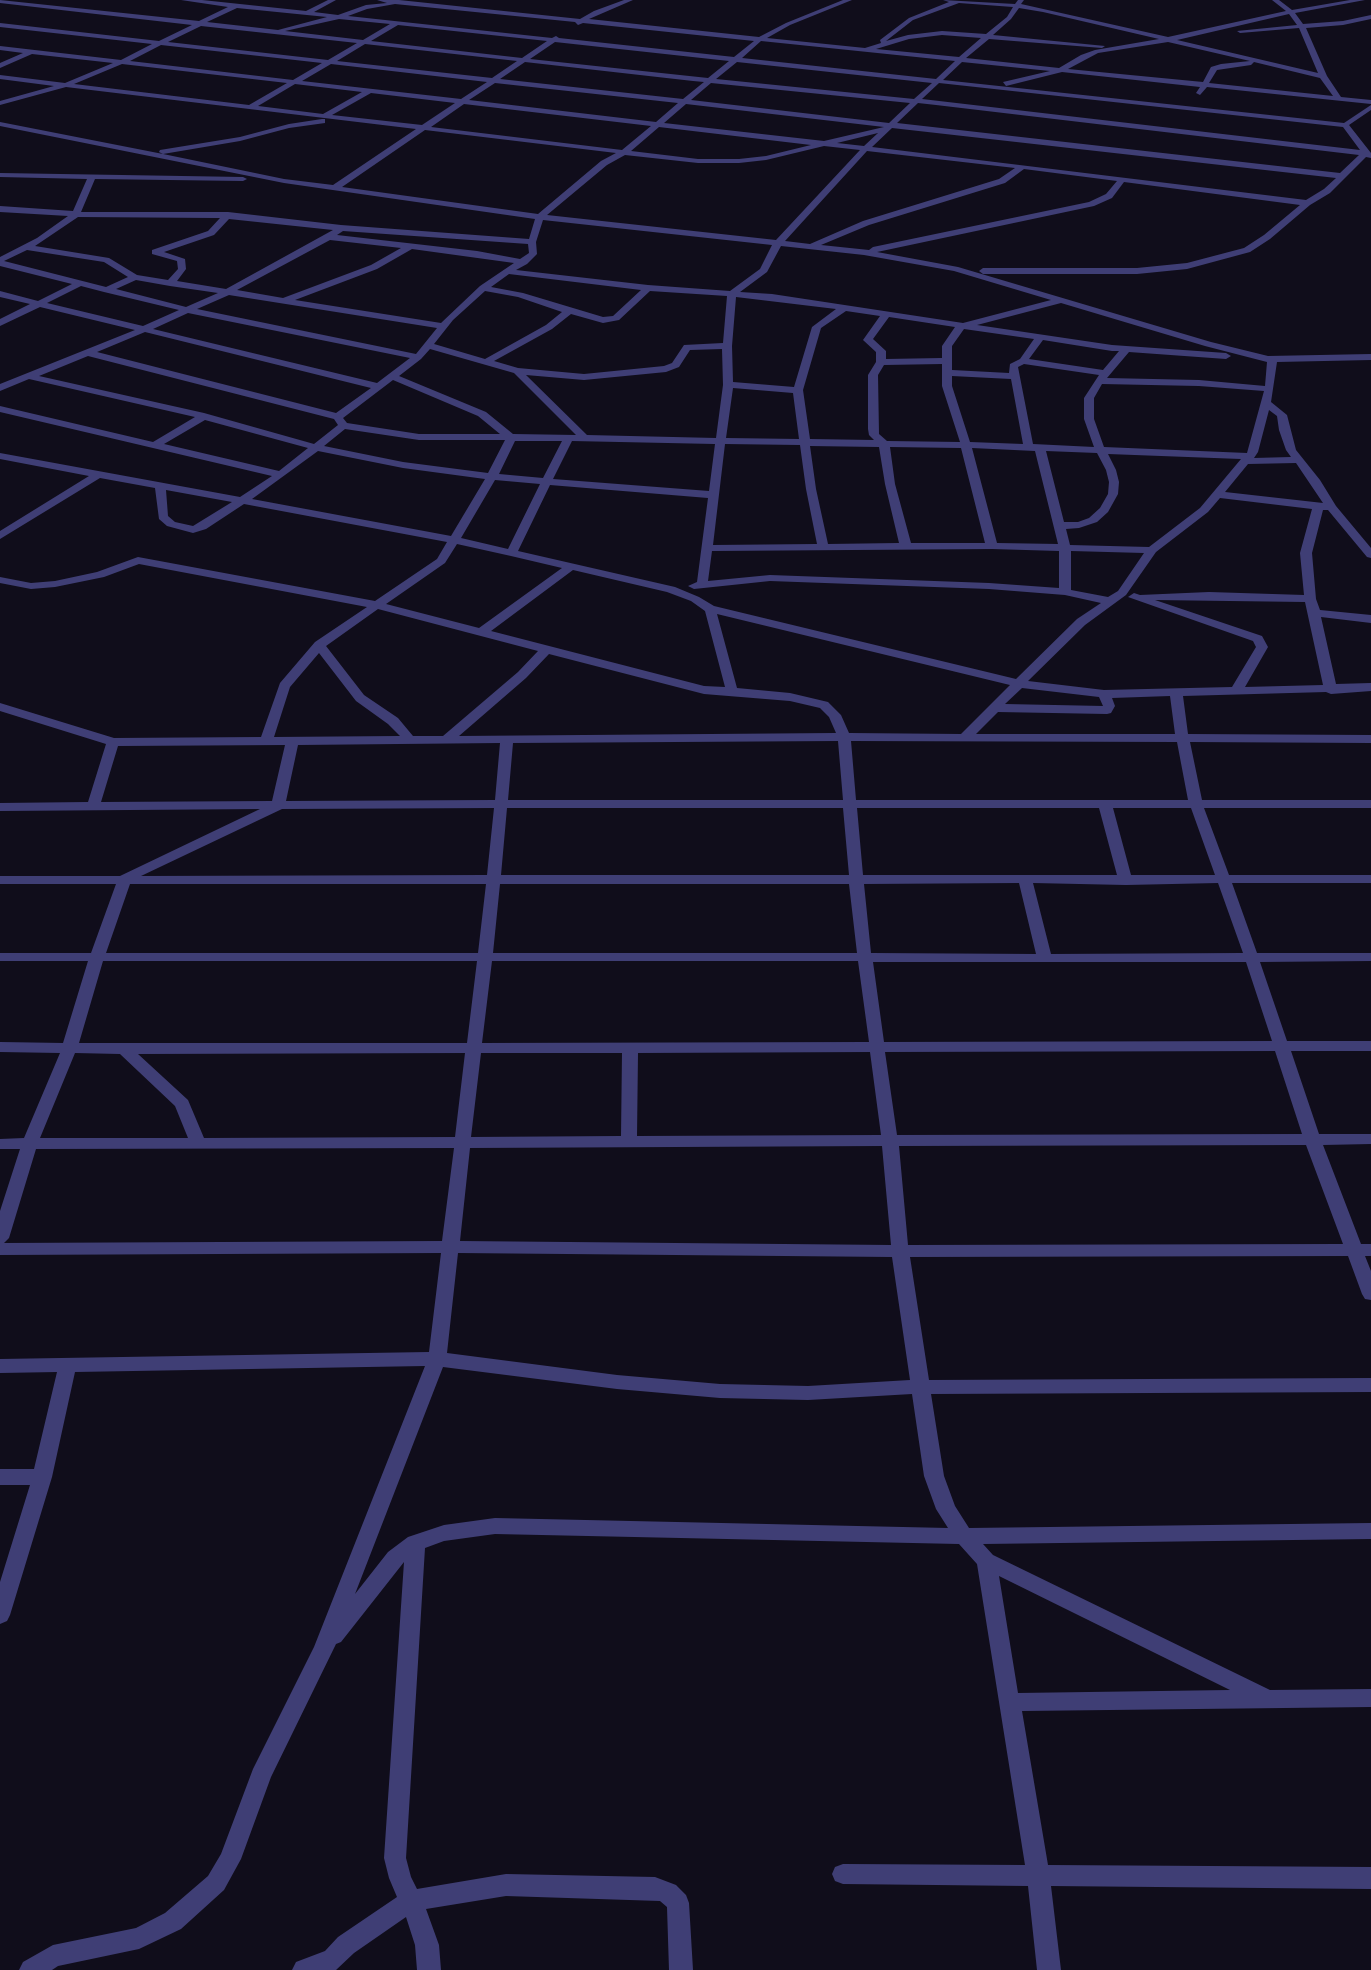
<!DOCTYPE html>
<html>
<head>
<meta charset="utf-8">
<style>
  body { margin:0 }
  canvas { display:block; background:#100d1b }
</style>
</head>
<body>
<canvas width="1371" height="1970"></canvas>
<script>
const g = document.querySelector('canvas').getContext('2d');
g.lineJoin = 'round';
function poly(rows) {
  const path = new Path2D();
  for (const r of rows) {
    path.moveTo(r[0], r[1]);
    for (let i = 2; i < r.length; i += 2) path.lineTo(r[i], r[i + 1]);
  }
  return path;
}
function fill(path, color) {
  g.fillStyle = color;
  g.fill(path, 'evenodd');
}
const minor = poly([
  [0,0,199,21,228,7,181,0,202,0,306,11,328,0,336,0,314,12,338,15,366,5,387,3,377,0,399,0,580,19,594,11,624,0,633,0,589,19,759,37,786,23,843,0,852,0,790,25,767,38,865,48,881,43,880,40,909,18,949,2,943,0,1015,4,1018,0,1024,0,1021,4,1168,37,1286,11,1272,0,1279,0,1292,10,1350,0,1365,0,1295,13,1303,24,1343,21,1371,15,1371,19,1343,25,1306,28,1327,76,1341,97,1371,100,1371,104,1207,87,1200,95,1196,93,1200,87,1062,72,1006,86,1003,82,1050,71,962,62,943,80,1344,123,1371,105,1371,110,1349,125,1371,153,1371,158,1366,157,1330,193,1310,205,1270,239,1250,252,1187,269,1137,274,983,274,979,271,983,268,1137,268,1187,263,1244,248,1264,235,1300,205,1124,182,1112,198,1094,206,877,252,958,267,1211,342,1268,356,1371,354,1371,360,1277,362,1271,402,1287,415,1296,450,1320,480,1336,506,1371,548,1371,558,1367,557,1328,510,1323,510,1312,553,1316,599,1320,610,1371,615,1371,623,1321,617,1336,684,1371,683,1371,691,1331,694,1326,692,1183,696,1188,734,1371,735,1371,743,1190,742,1202,800,1371,800,1371,808,1204,808,1229,875,1371,875,1371,883,1232,883,1257,953,1371,953,1371,961,1260,962,1287,1041,1371,1041,1371,1051,1291,1051,1319,1134,1371,1134,1371,1144,1323,1145,1361,1244,1371,1244,1371,1256,1365,1256,1371,1271,1371,1300,1365,1299,1362,1294,1348,1256,910,1257,929,1380,1371,1378,1371,1392,931,1394,944,1476,955,1506,969,1528,1371,1523,1371,1539,983,1544,993,1555,1270,1690,1371,1689,1371,1707,1022,1711,1048,1865,1371,1867,1371,1889,1051,1886,1061,1970,1037,1970,1028,1886,843,1884,835,1881,832,1874,835,1867,843,1864,1025,1865,977,1564,959,1544,495,1534,444,1541,425,1548,406,1858,411,1877,417,1889,506,1874,655,1877,676,1885,686,1895,689,1903,693,1970,669,1970,667,1907,660,1901,506,1896,426,1909,439,1945,441,1970,417,1970,415,1945,406,1917,354,1953,336,1970,292,1970,296,1962,325,1951,338,1937,397,1897,389,1878,384,1858,404,1562,341,1642,336,1644,271,1777,241,1859,224,1890,181,1929,139,1949,58,1966,52,1970,19,1970,23,1962,53,1945,136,1928,165,1913,208,1876,221,1854,253,1769,314,1647,425,1366,75,1372,52,1477,10,1615,7,1621,0,1624,0,1582,30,1485,0,1485,0,1469,34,1469,57,1372,0,1373,0,1359,429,1352,441,1253,0,1255,0,1211,20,1149,0,1149,0,1139,24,1138,60,1053,0,1052,0,1042,63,1043,88,961,0,961,0,953,91,953,116,884,0,884,0,876,120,876,260,809,0,811,0,803,88,802,106,744,0,711,0,703,114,738,261,737,280,683,315,642,367,607,139,564,104,577,55,587,31,589,0,583,0,577,31,583,55,581,97,572,138,557,375,601,437,559,447,542,244,504,206,529,193,533,167,526,159,519,155,488,100,478,0,539,0,531,89,476,0,459,0,453,240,497,272,476,0,412,0,406,153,442,195,417,29,379,0,391,0,384,135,330,40,307,0,326,0,319,30,304,0,297,0,291,38,301,72,284,0,266,0,257,37,238,68,216,0,212,0,206,73,211,87,179,0,177,0,173,243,177,247,179,243,181,95,179,81,212,228,212,341,225,529,239,535,219,284,183,0,126,0,122,163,154,159,152,160,150,240,137,289,124,322,119,325,119,325,123,289,128,240,141,163,154,284,179,333,185,416,129,66,87,0,105,0,101,54,86,0,79,0,75,65,83,113,63,32,54,0,68,0,63,23,53,0,50,0,46,121,60,152,44,0,27,0,23,159,41,192,25,0,3,0,0],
  [959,3,1013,7,1007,17,986,34,942,31,908,35,886,41,913,20,959,3],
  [395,4,575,22,578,25,583,23,754,41,734,57,559,38,556,36,552,38,348,16,367,9,395,4],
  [237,8,327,17,278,30,207,22,237,8],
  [1019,8,1043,12,1159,39,1095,50,1081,55,1059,68,966,58,989,39,1102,48,1105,46,993,35,1011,19,1019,8],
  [1289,14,1297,25,1237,31,1240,33,1299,28,1318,73,1177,40,1289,14],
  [339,19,390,24,363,40,285,31,339,19],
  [398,25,547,41,522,58,371,41,398,25],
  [201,26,357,43,328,60,168,42,201,26],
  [942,35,981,38,959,57,876,49,909,39,942,35],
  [761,41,955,61,936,79,742,58,761,41],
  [555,42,729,61,708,78,530,59,555,42],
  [1168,42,1250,61,1221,64,1211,67,1203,82,1068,69,1098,53,1168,42],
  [365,44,517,61,492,78,337,61,365,44],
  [161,45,322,63,293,80,130,61,161,45],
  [525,62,693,81,704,82,683,99,500,79,525,62],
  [737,62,932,83,914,99,716,79,737,62],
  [1254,62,1320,78,1333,96,1209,83,1217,70,1251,65,1254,62],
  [122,64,287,83,249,105,74,84,122,64],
  [331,64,487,82,461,99,302,81,331,64],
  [495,83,678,103,656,122,469,100,495,83],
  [711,83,910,103,889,123,691,100,711,83],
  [939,83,1343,127,1360,150,922,99,939,83],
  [295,84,362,92,323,114,258,106,295,84],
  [371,93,455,103,422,125,332,115,371,93],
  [918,103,936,105,1359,155,1340,173,897,123,918,103],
  [464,104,651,126,622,150,431,127,464,104],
  [686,104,884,127,824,141,664,123,686,104],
  [659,127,811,145,766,156,739,159,698,159,631,151,659,127],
  [892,128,1336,178,1324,189,1306,200,872,147,892,128],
  [425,130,616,153,601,161,538,214,342,187,425,130],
  [878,133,864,146,837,143,878,133],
  [824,146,860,150,776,240,547,215,607,165,625,155,698,163,739,163,766,160,824,146],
  [867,151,1015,168,999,179,863,221,810,244,785,241,867,151],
  [1024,169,1117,181,1106,194,1089,202,873,247,869,250,821,245,869,225,1005,183,1024,169],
  [78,217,216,218,220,218,208,231,152,250,152,254,177,261,178,269,168,280,137,275,109,258,35,246,78,217],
  [229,219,333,230,226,289,177,281,186,269,185,259,164,252,214,235,229,219],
  [543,220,772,245,760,269,730,291,648,285,516,270,527,264,537,254,536,242,543,220],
  [343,231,528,244,529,253,520,259,477,251,337,235,343,231],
  [330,240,401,248,371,265,283,298,237,290,330,240],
  [781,246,864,255,954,271,1051,300,963,323,772,294,740,292,767,272,781,246],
  [412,249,514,263,480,286,441,323,295,300,377,269,412,249],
  [27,250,104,262,128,277,106,287,4,261,27,250],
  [509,274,641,290,613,316,603,317,523,293,491,287,509,274],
  [136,280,170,286,218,293,186,307,116,289,136,280],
  [81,286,104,292,179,310,143,326,47,303,81,286],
  [485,291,518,297,562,312,546,325,485,359,434,344,453,320,485,291],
  [650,291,727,296,723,343,684,345,672,363,664,366,584,374,518,368,494,361,552,329,571,314,603,323,619,320,650,291],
  [229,295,437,328,416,354,197,309,229,295],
  [736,297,836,309,812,327,794,387,733,382,732,346,736,297],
  [1061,303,1205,346,1267,362,1265,386,1199,380,1107,378,1129,352,1226,359,1231,356,1226,353,1112,345,977,325,1061,303],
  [846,311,880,316,863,340,876,352,876,362,868,375,868,429,869,435,874,440,810,439,803,390,821,328,846,311],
  [188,313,410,358,377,383,153,329,188,313],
  [889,317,955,327,942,346,942,358,886,359,886,351,873,339,889,317],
  [964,329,1034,339,1020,359,1010,364,1009,373,952,370,952,346,964,329],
  [145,332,371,388,336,413,97,352,145,332],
  [1043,340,1112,351,1119,351,1103,370,1029,359,1043,340],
  [430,349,514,373,576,435,513,434,486,412,399,376,421,359,430,349],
  [722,349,723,385,716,438,587,435,526,375,584,380,666,372,679,367,690,350,722,349],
  [88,356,334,419,338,425,314,444,204,413,39,376,88,356],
  [942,364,942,386,960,442,887,441,879,434,878,375,884,365,942,364],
  [1024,364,1099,375,1084,398,1084,419,1094,447,1033,444,1018,367,1024,364],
  [952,376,1011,379,1023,444,970,442,952,386,952,376],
  [393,380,478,416,500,434,419,434,347,423,343,418,393,380],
  [1102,384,1199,386,1264,391,1247,453,1104,447,1094,419,1094,398,1102,384],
  [733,388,793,393,799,439,726,438,733,388],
  [1269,410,1277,416,1279,430,1286,450,1291,457,1254,458,1258,452,1269,410],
  [205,420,308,448,279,471,164,444,205,420],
  [345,429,419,440,505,440,488,473,403,462,324,446,345,429],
  [515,441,562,441,543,478,499,474,515,441],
  [572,441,715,444,709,491,553,479,572,441],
  [725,444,800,445,806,489,817,544,713,545,725,444],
  [810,446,879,447,885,484,899,543,828,544,816,489,810,446],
  [890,447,961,448,985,543,911,543,895,484,890,447],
  [972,448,1035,451,1058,544,997,543,972,448],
  [318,451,403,468,485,479,451,536,252,499,318,451],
  [1046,451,1097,453,1106,470,1109,482,1108,494,1100,508,1089,518,1078,522,1064,522,1046,451],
  [1108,454,1241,459,1200,508,1149,547,1070,545,1066,529,1079,528,1097,522,1108,512,1118,494,1119,482,1116,470,1108,454],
  [1296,463,1323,503,1225,492,1248,464,1296,463],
  [495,480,540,484,508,549,461,538,495,480],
  [550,485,708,498,697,582,688,586,694,589,770,581,989,589,1065,595,1101,603,1077,619,1016,679,714,606,699,597,675,587,518,551,550,485],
  [166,490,232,502,193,526,175,522,168,516,166,490],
  [1220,498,1312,509,1300,553,1304,595,1209,592,1140,595,1134,593,1128,597,1253,641,1256,647,1232,687,1104,690,1028,681,1085,625,1126,595,1156,552,1208,512,1220,498],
  [457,544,511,556,562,568,479,628,386,604,445,563,457,544],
  [992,549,1059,551,1059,588,989,583,770,575,708,581,712,551,992,549],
  [1071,551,1144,553,1118,591,1108,597,1071,590,1071,551],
  [573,570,667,592,691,601,705,611,725,687,704,686,491,631,573,570],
  [1155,600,1305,602,1323,685,1245,687,1268,647,1262,636,1155,600],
  [378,609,538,651,518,672,443,736,413,736,398,718,364,695,326,646,378,609],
  [717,614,1010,685,961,734,849,733,841,715,828,702,790,693,737,688,717,614],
  [319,653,356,701,388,724,400,736,274,737,290,687,319,653],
  [549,654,704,694,790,701,820,708,829,717,836,733,459,736,526,678,549,654],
  [1022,688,1099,697,1103,706,1005,704,1022,688],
  [1170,696,1175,734,976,734,998,712,1107,714,1111,713,1115,706,1112,698,1170,696],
  [838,741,843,800,508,800,513,743,838,741],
  [851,741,1177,742,1188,800,856,800,851,741],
  [500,743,495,800,286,801,298,745,500,743],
  [285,745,272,801,101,802,118,746,285,745],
  [494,808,487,875,141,876,282,809,494,808],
  [507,808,843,808,849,875,501,875,507,808],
  [857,808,1099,808,1117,875,863,875,857,808],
  [1113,808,1191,808,1215,875,1131,875,1113,808],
  [1019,883,1036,954,871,953,864,884,1019,883],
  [1033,883,1126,885,1218,883,1243,953,1051,954,1033,883],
  [130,884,486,884,478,953,106,953,130,884],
  [500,884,849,884,857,953,493,953,500,884],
  [103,961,477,961,467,1043,79,1043,103,961],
  [492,961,858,961,869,1042,482,1043,492,961],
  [873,962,1246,962,1272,1041,884,1042,873,962],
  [1275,1051,1302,1134,897,1135,885,1052,1275,1051],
  [870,1052,881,1135,637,1136,638,1053,870,1052],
  [75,1053,120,1054,175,1106,188,1138,40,1138,75,1053],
  [465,1053,455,1137,204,1138,188,1100,138,1054,465,1053],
  [481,1053,622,1053,621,1136,471,1137,481,1053],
  [1306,1145,1343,1244,908,1245,899,1146,1306,1145],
  [882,1146,891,1245,460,1241,470,1148,882,1146],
  [454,1148,442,1241,4,1243,9,1238,36,1149,454,1148],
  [458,1253,892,1257,910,1380,808,1386,720,1384,617,1375,447,1353,458,1253],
  [443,1367,617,1389,720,1398,808,1400,912,1394,924,1476,936,1509,948,1528,495,1518,444,1525,408,1537,388,1552,355,1594,443,1367],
  [999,1576,1230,1690,1018,1693,999,1576]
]);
fill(minor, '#3f3e75');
</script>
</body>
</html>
